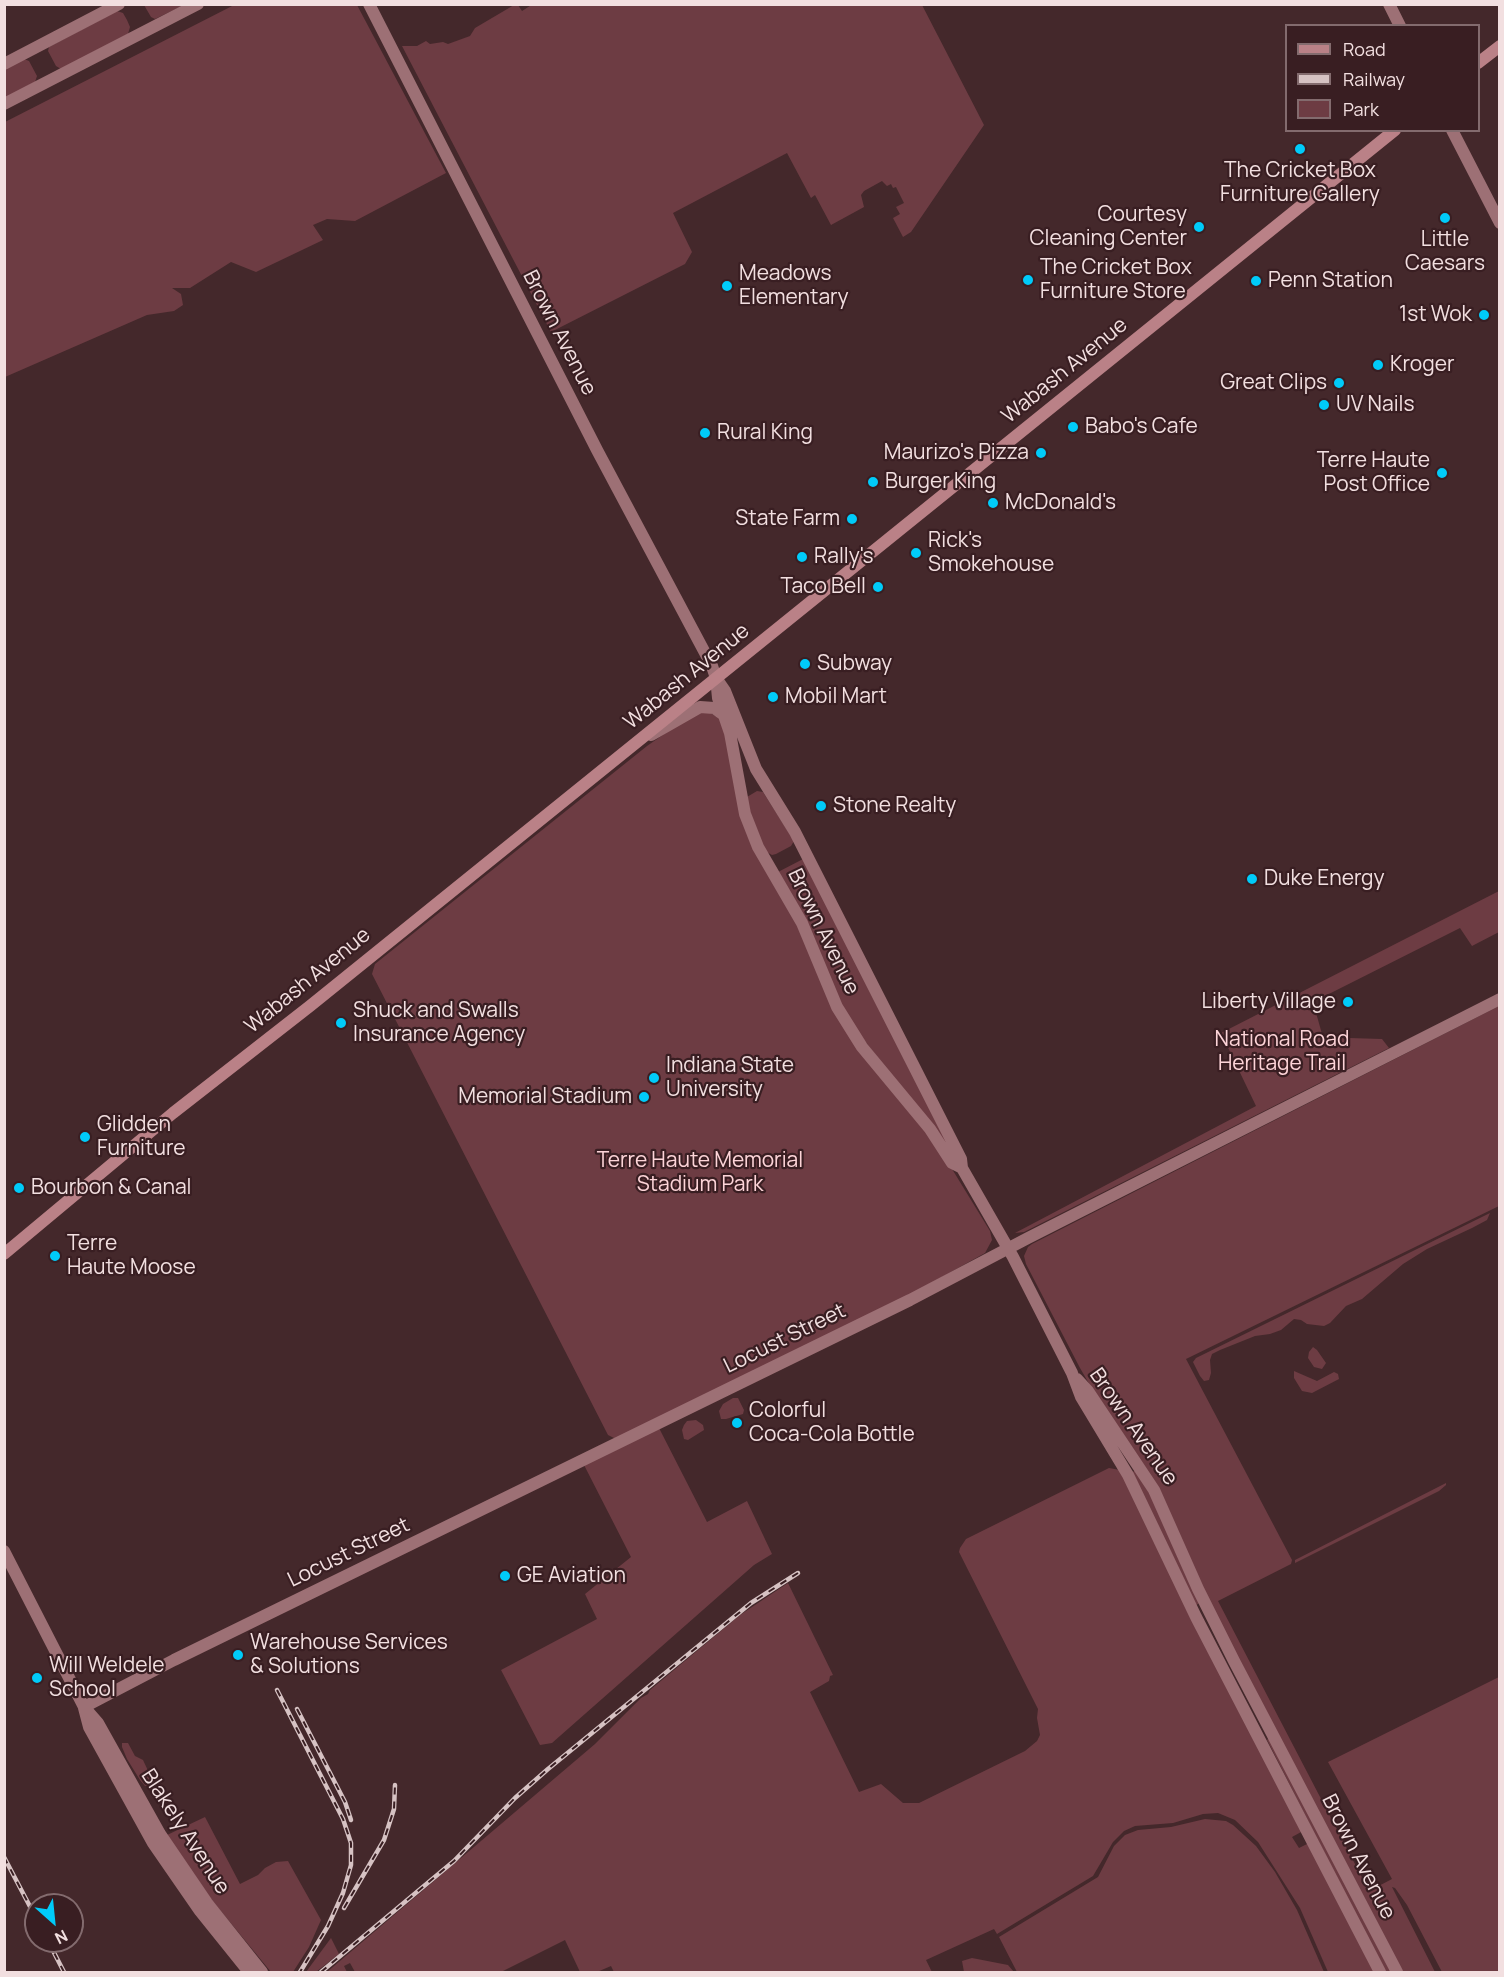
<!DOCTYPE html>
<html>
<head>
<meta charset="utf-8">
<style>
  body { margin:0 }
  #map { position:relative; width:1504px; height:1977px; overflow:hidden; background:#44282b; font-family:Manrope,sans-serif }
  canvas { display:block }
  .frame { position:absolute; inset:0; border:6px solid #f2dfe0; pointer-events:none }
  .legend { position:absolute; left:1285px; top:24px; width:195px; height:108px; box-sizing:border-box; background:#391e22; border:2px solid #836b6e; margin:0; padding:8px 10px; list-style:none; font-size:18px; color:#f2dfe0 }
  .legend li { display:flex; align-items:center; gap:12px; height:30px }
  .legend b { width:30px; border:2px solid #836b6e }
  .north { position:absolute; left:24px; top:1893px; width:60px; height:60px; box-sizing:border-box; background:#391e22; border:2px solid #836b6e; border-radius:50%; rotate:153deg; font-size:16px; font-weight:700; line-height:24px; text-align:center; color:#f2dfe0 }
  .north::after { content:''; display:block; margin:auto; width:21px; height:27px; background:#00cbf9; clip-path:polygon(50% 0,100% 100%,50% 72%,0 100%) }
</style>
</head>
<body>
<div id="map">
<canvas width="1504" height="1977"></canvas>
<div class="frame"></div>
<ul class="legend">
<li><b style="height:8px;background:#ba8187"></b>Road</li>
<li><b style="height:8px;background:#d6c2c3"></b>Railway</li>
<li><b style="height:16px;background:#6d3c43"></b>Park</li>
</ul>
<div class="north">N</div>
</div>
<script>
const g = document.querySelector('canvas').getContext('2d');
g.lineJoin = 'round';
function fill(path, color) {
  g.fillStyle = color;
  g.fill(path, 'evenodd');
}
function poly(rows) {
  const path = new Path2D();
  for (const r of rows) {
    path.moveTo(r[0], r[1]);
    for (let i = 2; i < r.length; i += 2) path.lineTo(r[i], r[i + 1]);
  }
  return path;
}
function trace(path, color, width, dash) {
  g.strokeStyle = color;
  g.lineWidth = width;
  g.lineCap = dash ? 'butt' : 'round';
  g.setLineDash(dash || []);
  g.stroke(path);
}
function drawText(font, color, halo, rows, align = 'center') {
  g.font = font + ' Manrope,sans-serif';
  g.lineWidth = 4.5;
  g.setLineDash([]);
  g.textBaseline = 'middle';
  g.strokeStyle = halo;
  g.fillStyle = color;
  for (const [text, x, y, turn = 0] of rows) {
    g.save();
    g.translate(x, y);
    g.rotate((+turn || 0) * Math.PI / 180);
    g.textAlign = isNaN(turn) ? turn : align;
    if (halo) g.strokeText(text, 0, 0);
    g.fillText(text, 0, 0);
    g.restore();
  }
}
const green = poly([
  [236,4,357,5,446,173,355,221,327,219,313,225,323,240,256,272,231,262,190,288,172,288,181,294,183,305,174,311,147,315,5,377,5,122],
  [533,4,922,5,984,125,911,232,903,237,893,218,900,214,896,207,904,203,896,187,893,188,891,184,887,186,882,181,864,191,861,195,864,207,831,225,815,195,811,198,787,153,673,213,692,252,685,264,551,332,402,46,417,46,426,41,430,44,443,42,448,44,470,36,475,28,514,5,518,5,522,11],
  [144,5,184,5,155,19,151,17],
  [117,11,123,13,127,20,130,27,128,34,61,69,56,66,48,51,49,47],
  [24,59,29,61,37,76,35,82,5,98,5,69],
  [706,710,723,721,738,800,785,897,824,988,941,1151,990,1231,992,1240,985,1253,906,1297,616,1439,608,1435,372,974,375,964,647,746,693,714],
  [757,791,763,792,794,841,791,846,776,854,772,855,765,851,752,822,747,797],
  [805,858,959,1162,850,1022,778,872],
  [1499,891,1499,932,1472,946,1460,928,1313,1002,1322,1034,1341,1037,1346,1040,1349,1038,1382,1039,1389,1048,1024,1232,1015,1233,1256,1106,1221,1033],
  [1499,1006,1499,1206,1186,1359,1292,1560,1291,1564,1218,1601,1369,1891,1392,1879,1328,1762,1499,1677,1499,1972,1442,1972,1407,1905,1395,1888,1392,1887,1435,1972,1401,1972,1266,1716,1184,1548,1080,1368,1026,1264,1024,1256,1028,1247,1032,1244],
  [1490,1213,1487,1220,1472,1228,1427,1249,1403,1264,1362,1299,1346,1306,1330,1323,1324,1326,1307,1324,1301,1320,1294,1319,1281,1330,1270,1334,1255,1336,1220,1350,1212,1354,1210,1360,1211,1373,1209,1380,1204,1381,1200,1376,1193,1362,1196,1358],
  [1313,1347,1317,1350,1326,1363,1322,1369,1314,1367,1308,1358,1309,1352],
  [1294,1371,1317,1381,1334,1372,1338,1374,1339,1379,1312,1393,1302,1391,1294,1378],
  [733,1398,738,1398,744,1410,743,1414,726,1419,721,1419,719,1411,723,1404],
  [696,1420,703,1425,704,1430,688,1440,684,1439,682,1430,684,1425,687,1421],
  [659,1428,707,1522,747,1501,772,1554,754,1565,552,1743,540,1745,501,1670,597,1619,585,1594,631,1557,584,1465],
  [1109,1468,1120,1470,1303,1831,1292,1837,1299,1848,1309,1843,1377,1972,1328,1972,1300,1908,1258,1842,1235,1820,1218,1813,1203,1814,1173,1823,1135,1826,1124,1831,1113,1842,1093,1876,997,1934,994,1929,926,1960,932,1972,614,1972,611,1966,597,1972,580,1972,565,1940,501,1972,355,1972,350,1963,344,1966,347,1972,327,1972,595,1744,641,1698,648,1694,650,1690,740,1615,788,1583,833,1675,830,1676,829,1681,810,1692,859,1792,881,1784,903,1803,919,1803,1025,1751,1037,1741,1040,1735,1037,1718,1038,1709,959,1552,960,1548,966,1539],
  [1135,1470,1140,1472,1199,1603,1198,1604,1196,1605,1132,1473],
  [1446,1483,1446,1485,1439,1491,1295,1563,1295,1560],
  [1268,1739,1269,1739,1394,1972,1385,1972,1267,1740],
  [122,1743,128,1743,135,1756,143,1760,150,1775,150,1785,145,1786,140,1780,127,1759,122,1747],
  [205,1817,240,1884,258,1875,265,1868,276,1862,288,1861,321,1920,309,1947,293,1972,271,1972,211,1899,167,1835],
  [1205,1819,1226,1821,1233,1825,1256,1846,1275,1872,1297,1910,1324,1972,1017,1972,999,1937,1098,1877,1114,1846,1125,1835,1138,1830,1171,1827],
  [331,1938,339,1954,316,1972,306,1972],
  [972,1958,1008,1965,1014,1972,964,1972,962,1961]
]);
const secondary = poly([
  [369,4,597,450,712,666,716,678,718,698,730,733,745,814,758,847,802,923,837,1007,862,1047,930,1129,952,1163,962,1168],
  [1389,4,1400,26],
  [4,64,119,4],
  [4,104,198,4],
  [1452,130,1500,223],
  [716,678,725,691,756,769,795,832,961,1159,962,1168,1013,1257,1072,1373,1081,1397,1128,1475,1196,1617,1380,1972],
  [651,735,700,707,714,708,725,716],
  [1077,1379,1088,1391,1154,1490,1198,1589,1234,1661,1397,1972],
  [4,1551,84,1707,98,1723,160,1834,207,1903,262,1972],
  [84,1707,174,1660,910,1300,1028,1238,1500,999],
  [84,1708,89,1727,153,1843,200,1911,249,1972]
]);
const primary = poly([
  [1478,63,1500,46],
  [4,1254,173,1113,310,1006,1395,130]
]);
const rail = poly([
  [277,1690,343,1819,351,1843,351,1865,343,1893,328,1926,300,1972],
  [297,1709,345,1802,351,1820],
  [4,1857,36,1918],
  [344,1908,384,1840,394,1809,395,1785],
  [48,1941,64,1972],
  [321,1972,454,1861,515,1798,548,1769,751,1603,798,1573]
]);
const markers = [
  [1300,149,6,"#00cbf9"],
  [1445,218,6,"#00cbf9"],
  [1199,227,6,"#00cbf9"],
  [1028,280,6,"#00cbf9"],
  [1256,281,6,"#00cbf9"],
  [727,286,6,"#00cbf9"],
  [1484,315,6,"#00cbf9"],
  [1378,365,6,"#00cbf9"],
  [1339,383,6,"#00cbf9"],
  [1324,405,6,"#00cbf9"],
  [1073,427,6,"#00cbf9"],
  [705,433,6,"#00cbf9"],
  [1041,453,6,"#00cbf9"],
  [1442,473,6,"#00cbf9"],
  [873,482,6,"#00cbf9"],
  [993,503,6,"#00cbf9"],
  [852,519,6,"#00cbf9"],
  [916,553,6,"#00cbf9"],
  [802,557,6,"#00cbf9"],
  [878,587,6,"#00cbf9"],
  [805,664,6,"#00cbf9"],
  [773,697,6,"#00cbf9"],
  [821,806,6,"#00cbf9"],
  [1252,879,6,"#00cbf9"],
  [1348,1002,6,"#00cbf9"],
  [341,1023,6,"#00cbf9"],
  [654,1078,6,"#00cbf9"],
  [644,1097,6,"#00cbf9"],
  [85,1137,6,"#00cbf9"],
  [19,1188,6,"#00cbf9"],
  [55,1256,6,"#00cbf9"],
  [737,1423,6,"#00cbf9"],
  [505,1576,6,"#00cbf9"],
  [238,1655,6,"#00cbf9"],
  [37,1678,6,"#00cbf9"]
];
const poiNames = [
  ["The Cricket Box",1300,171,"center"],
  ["Furniture Gallery",1300,195,"center"],
  ["Courtesy",1187,215,"right"],
  ["Cleaning Center",1187,239,"right"],
  ["Little",1445,240,"center"],
  ["Caesars",1445,264,"center"],
  ["The Cricket Box",1040,268],
  ["Furniture Store",1040,292],
  ["Meadows",739,274],
  ["Elementary",739,298],
  ["Penn Station",1268,281],
  ["1st Wok",1472,315,"right"],
  ["Kroger",1390,365],
  ["Great Clips",1327,383,"right"],
  ["UV Nails",1336,405],
  ["Babo's Cafe",1085,427],
  ["Rural King",717,433],
  ["Maurizo's Pizza",1029,453,"right"],
  ["Terre Haute",1430,461,"right"],
  ["Post Office",1430,485,"right"],
  ["Burger King",885,482],
  ["McDonald's",1005,503],
  ["State Farm",840,519,"right"],
  ["Rick's",928,541],
  ["Smokehouse",928,565],
  ["Rally's",814,557],
  ["Taco Bell",866,587,"right"],
  ["Subway",817,664],
  ["Mobil Mart",785,697],
  ["Stone Realty",833,806],
  ["Duke Energy",1264,879],
  ["Liberty Village",1336,1002,"right"],
  ["Shuck and Swalls",353,1011],
  ["Insurance Agency",353,1035],
  ["Indiana State",666,1066],
  ["University",666,1090],
  ["Memorial Stadium",632,1097,"right"],
  ["Glidden",97,1125],
  ["Furniture",97,1149],
  ["Bourbon & Canal",31,1188],
  ["Terre",67,1244],
  ["Haute Moose",67,1268],
  ["Colorful",749,1411],
  ["Coca-Cola Bottle",749,1435],
  ["GE Aviation",517,1576],
  ["Warehouse Services",250,1643],
  ["& Solutions",250,1667],
  ["Will Weldele",49,1666],
  ["School",49,1690]
];
const streetNames = [
  ["Brown Avenue",559,333,63],
  ["Wabash Avenue",1065,371,-39],
  ["Wabash Avenue",687,677,-39],
  ["Brown Avenue",823,932,64],
  ["Wabash Avenue",308,981,-39],
  ["Locust Street",785,1339,-26],
  ["Brown Avenue",1133,1427,55],
  ["Locust Street",349,1553,-26],
  ["Blakely Avenue",185,1832,57],
  ["Brown Avenue",1358,1857,63]
];
const parkNames = [
  ["National Road",1282,1040],
  ["Heritage Trail",1282,1064],
  ["Terre Haute Memorial",700,1161],
  ["Stadium Park",700,1185]
];
fill(green, '#6d3c43');
trace(secondary, '#9d7075', 12);
trace(primary, '#ba8187', 12);
trace(rail, '#d6c2c3', 4.5);
trace(rail, '#391e22', 2, [7]);
for (const [x, y, r, color] of markers) {
  const dot = new Path2D();
  dot.arc(x, y, r, 0, 2 * Math.PI);
  g.fillStyle = color;
  g.fill(dot);
  trace(dot, '#391e22', 2);
}
drawText('21px', '#f2dfe0', '#391e22', poiNames, 'left');
drawText('21px', '#f2dfe0', '#391e22', streetNames);
drawText('21px', '#fdd4d8', '#391e22', parkNames);
</script>
</body>
</html>
